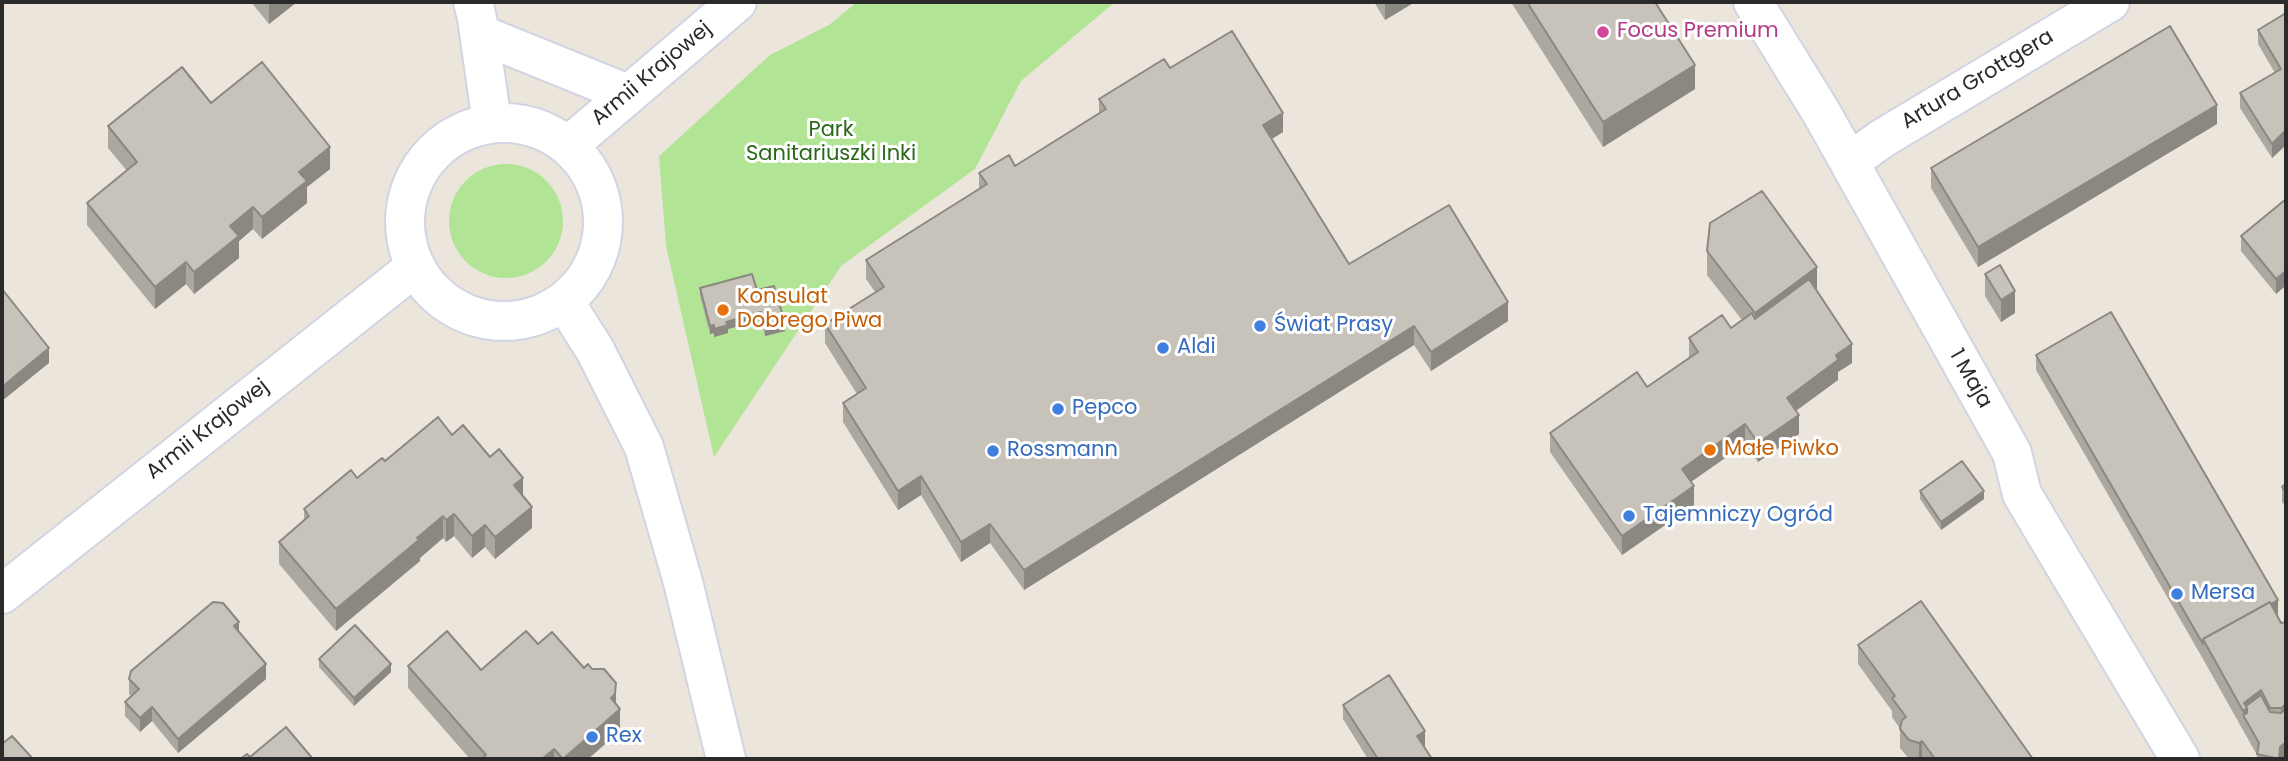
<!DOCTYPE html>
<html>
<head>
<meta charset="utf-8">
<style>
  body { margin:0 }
  #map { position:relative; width:2288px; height:761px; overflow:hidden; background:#ece5db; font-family:Poppins,sans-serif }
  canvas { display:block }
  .frame { position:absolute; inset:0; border:4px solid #2a2a2a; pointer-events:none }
</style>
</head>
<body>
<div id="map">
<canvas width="2288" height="761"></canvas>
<div class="frame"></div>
</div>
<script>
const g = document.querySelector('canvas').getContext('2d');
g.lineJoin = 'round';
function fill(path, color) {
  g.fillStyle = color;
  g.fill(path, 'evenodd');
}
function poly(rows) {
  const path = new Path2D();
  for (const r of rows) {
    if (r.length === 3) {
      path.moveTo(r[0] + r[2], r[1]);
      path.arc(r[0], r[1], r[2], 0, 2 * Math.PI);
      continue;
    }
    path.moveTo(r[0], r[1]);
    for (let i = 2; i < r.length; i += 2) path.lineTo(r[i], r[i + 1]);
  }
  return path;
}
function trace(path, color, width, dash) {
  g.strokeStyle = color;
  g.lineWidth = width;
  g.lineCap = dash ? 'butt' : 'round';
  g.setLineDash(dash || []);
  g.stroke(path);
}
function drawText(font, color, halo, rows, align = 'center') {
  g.font = font + ' Poppins,sans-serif';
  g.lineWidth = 6;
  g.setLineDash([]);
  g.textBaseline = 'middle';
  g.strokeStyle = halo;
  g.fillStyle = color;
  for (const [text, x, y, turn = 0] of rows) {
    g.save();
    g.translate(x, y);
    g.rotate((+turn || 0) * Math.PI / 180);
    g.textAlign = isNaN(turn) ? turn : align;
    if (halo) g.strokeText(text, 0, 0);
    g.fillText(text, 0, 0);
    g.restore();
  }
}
const green = poly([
  [857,2,1115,2,1021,81,975,169,841,266,714,457,666,246,659,156,770,55,829,25],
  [506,221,57]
]);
const street = poly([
  [473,2,477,18,492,123],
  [1753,2,1821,112,2012,453,2022,494,2180,759],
  [480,34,628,94],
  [1849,162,1883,138,2110,2]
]);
const secondary = poly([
  [504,222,99],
  [568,146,737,2],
  [564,301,595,350,644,447,683,582,726,759],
  [2,594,415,267]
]);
const wall = poly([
  [251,2,297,2,269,24],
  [1374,2,1415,2,1385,20],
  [1511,2,1655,2,1695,89,1603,147],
  [2286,13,2286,145,2272,158,2240,108,2240,93,2275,73,2258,44,2258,30],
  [1170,68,1283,132,1272,139,1349,264,1508,321,1431,371,1414,345,1024,590,990,543,961,562,921,495,898,510,843,422,843,403,857,394,825,343,825,324,875,292,866,279,866,260,979,189,979,173,1015,166,1099,113,1099,99],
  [211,103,330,169,307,187,307,203,262,239,253,229,239,241,239,258,194,294,186,284,155,309,87,225,87,203,127,171,108,148,108,126],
  [2217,124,1978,267,1931,188,1931,168],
  [2286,199,2286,290,2284,287,2276,294,2241,251,2241,236],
  [1707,251,1817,291,1852,363,1838,372,1838,380,1796,411,1799,434,1758,462,1745,444,1691,482,1694,505,1622,555,1550,452,1550,433,1647,387,1689,357,1689,338,1731,328,1742,320,1707,275],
  [1985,274,2015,313,2001,322,1985,296],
  [700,288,757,290,785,331,765,336,761,320,728,329,728,333,714,337,714,333,710,334,700,296],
  [2036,355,2278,615,2281,623,2286,622,2286,757,2283,759,2257,759,2257,755,2203,659,2036,370],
  [452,435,523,497,532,528,495,559,485,547,472,558,454,536,446,542,443,538,420,558,420,561,336,631,279,564,279,542,304,521,304,509,385,461],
  [2286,483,2286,507,2282,502,2282,487],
  [1920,491,1984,499,1941,530,1920,499],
  [239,632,266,679,178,753,152,721,140,732,125,716,125,702,131,696,129,694,129,679],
  [1858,645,2033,759,1909,759,1900,748,1900,729,1892,717,1892,711,1858,664],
  [319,659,391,672,354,706,319,667],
  [408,666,481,670,616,705,620,731,588,759,470,759,408,688],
  [1343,705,1425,746,1424,747,1432,759,1368,759,1343,719]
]);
const shadedWall = poly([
  [269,2,297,2,269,24],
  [1385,2,1415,2,1385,20],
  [1695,65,1695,89,1603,147,1603,122],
  [2217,105,2217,124,1978,267,1978,247],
  [1283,113,1283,132,1263,144,1263,125],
  [2286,130,2286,145,2272,158,2272,144],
  [330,147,330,169,307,187,307,203,262,239,262,217,299,172],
  [253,207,253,229,239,241,239,258,194,294,194,272,230,226],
  [186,262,186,284,155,309,155,287],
  [1817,267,1817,291,1755,338,1755,313],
  [2286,271,2286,282,2284,279,2284,287,2276,294,2276,279],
  [2015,291,2015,313,2001,322,2001,300],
  [1508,302,1508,321,1431,371,1431,352],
  [761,312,761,320,728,329,728,333,714,337,714,329,726,322],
  [785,323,785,331,765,336,765,328],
  [714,325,714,333,710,334,710,326],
  [1414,326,1414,345,1024,590,1024,570],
  [1852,344,1852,363,1838,372,1838,380,1787,417,1787,398,1836,355],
  [49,348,49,363,2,401,2,387],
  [1799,415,1799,434,1758,462,1758,443],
  [1745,424,1745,444,1682,488,1682,469],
  [921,476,921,495,898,510,898,491],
  [523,478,523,500,514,485],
  [1694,486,1694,505,1622,555,1622,536],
  [1984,491,1984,499,1941,530,1941,522],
  [532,507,532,528,495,559,495,537],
  [454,514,454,536,446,542,446,520],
  [443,516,443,538,420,558,420,561,336,631,336,609],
  [990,524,990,543,961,562,961,542],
  [485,525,485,547,472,558,472,536],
  [2278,600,2278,615,2212,654,2205,643],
  [239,622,239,637,234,626],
  [266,664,266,679,178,753,178,739],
  [391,664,391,672,354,706,354,698],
  [616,683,616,705,620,709,620,731,588,759,563,759,611,698],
  [2261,690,2261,710,2243,715,2243,730,2243,711,2244,703],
  [2286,704,2286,723,2281,728,2281,708],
  [152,707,152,721,140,732,140,718],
  [1425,731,1425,746,1417,751,1417,736],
  [1922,741,1922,759,1919,759,1919,743],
  [2286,742,2286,757,2283,759,2279,759,2280,747],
  [554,749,554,759,542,759]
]);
const building = poly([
  [1527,2,1655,2,1695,65,1603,122,1527,2],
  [2286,13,2286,130,2272,144,2240,93,2281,69,2258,30,2286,13],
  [2170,26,2217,105,1978,247,1931,168,2170,26],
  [1232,31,1283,113,1263,125,1349,264,1449,205,1508,302,1431,352,1414,326,1024,570,990,524,961,542,921,476,898,491,843,403,866,388,825,324,884,287,866,260,987,184,979,173,1009,155,1015,166,1106,109,1099,99,1164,59,1170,68,1232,31],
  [262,62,330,147,299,172,307,181,262,217,253,207,230,226,239,236,194,272,186,262,155,287,87,203,137,162,108,126,182,67,211,103,262,62],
  [1762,191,1817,267,1755,313,1707,251,1710,223,1762,191],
  [2286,199,2286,271,2276,279,2241,236,2286,199],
  [2000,265,2015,291,2001,300,1985,274,2000,265],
  [752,274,757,290,774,286,785,323,765,328,761,312,726,322,728,325,714,329,714,325,710,326,700,288,752,274],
  [1809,279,1852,344,1836,355,1838,360,1787,398,1799,415,1758,443,1745,424,1682,469,1694,486,1622,536,1550,433,1637,372,1647,387,1698,352,1689,338,1722,315,1731,328,1752,313,1755,319,1809,279],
  [2,289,49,348,2,387,2,289],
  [2111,312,2278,600,2271,604,2270,602,2203,639,2203,644,2036,355,2111,312],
  [438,417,452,435,463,425,490,457,499,449,523,478,514,485,532,507,495,537,485,525,472,536,454,514,446,520,443,516,417,538,420,539,336,609,279,542,309,516,304,509,351,470,357,478,382,458,385,461,438,417],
  [1962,461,1984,491,1941,522,1920,491,1962,461],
  [2286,483,2286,492,2282,487,2286,483],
  [1921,601,2033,759,1935,759,1922,741,1919,743,1909,740,1900,729,1902,720,1906,717,1892,698,1895,696,1858,645,1921,601],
  [213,602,223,603,239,622,234,626,266,664,178,739,152,707,140,718,125,702,139,689,129,679,131,671,213,602],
  [2270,602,2281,623,2286,622,2286,704,2281,708,2270,708,2261,690,2244,703,2247,708,2243,711,2203,639,2270,602],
  [355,625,391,664,354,698,319,659,355,625],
  [447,631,481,670,526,631,538,644,552,632,584,668,588,664,592,669,604,669,616,683,615,694,611,698,620,709,563,759,554,749,542,759,482,759,486,755,408,666,447,631],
  [1389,675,1425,731,1417,736,1432,759,1378,759,1343,705,1389,675],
  [2261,695,2270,712,2281,713,2286,709,2286,742,2280,747,2279,759,2257,754,2259,743,2243,715,2247,713,2247,708,2246,706,2261,695],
  [286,727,313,759,240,759,247,754,250,757,286,727],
  [12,736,33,759,2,759,2,744,12,736]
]);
const markers = [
  [1603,32,7,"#d1479c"],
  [723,310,7,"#e8710a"],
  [1260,326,7,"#3f7fe0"],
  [1163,348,7,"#3f7fe0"],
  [1058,409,7,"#3f7fe0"],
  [1710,450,7,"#e8710a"],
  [993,451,7,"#3f7fe0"],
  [1629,516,7,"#3f7fe0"],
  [2177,594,7,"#3f7fe0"],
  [592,737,7,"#3f7fe0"]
];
const hotelNames = [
  ["Focus Premium",1617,32]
];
const streetNames = [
  ["Armii Krajowej",652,74,-40],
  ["Artura Grottgera",1978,80,-31],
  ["1 Maja",1970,379,60],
  ["Armii Krajowej",208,430,-38]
];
const parkNames = [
  ["Park",831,131],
  ["Sanitariuszki Inki",831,155]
];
const foodNames = [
  ["Konsulat",737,298],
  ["Dobrego Piwa",737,322],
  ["Małe Piwko",1724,450]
];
const shopNames = [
  ["Świat Prasy",1274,326],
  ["Aldi",1177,348],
  ["Pepco",1072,409],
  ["Rossmann",1007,451],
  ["Tajemniczy Ogród",1643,516],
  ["Mersa",2191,594],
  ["Rex",606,737]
];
fill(green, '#b1e595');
trace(street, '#d0d4e3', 42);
trace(secondary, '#d0d4e3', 42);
trace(street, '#fff', 38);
trace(secondary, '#fff', 38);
fill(wall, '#aba8a0');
fill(shadedWall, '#8b8882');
fill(building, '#c7c3ba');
trace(building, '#8b8882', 2);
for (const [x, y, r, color] of markers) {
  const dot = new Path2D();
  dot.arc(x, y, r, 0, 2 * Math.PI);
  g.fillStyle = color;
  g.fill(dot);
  trace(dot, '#fff', 2.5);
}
drawText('21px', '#b23c85', '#fff', hotelNames, 'left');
drawText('21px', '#2a2a2a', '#fff', streetNames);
drawText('21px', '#296918', '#fff', parkNames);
drawText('21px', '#c56008', '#fff', foodNames, 'left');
drawText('21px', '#366cbe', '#fff', shopNames, 'left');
</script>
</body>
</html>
